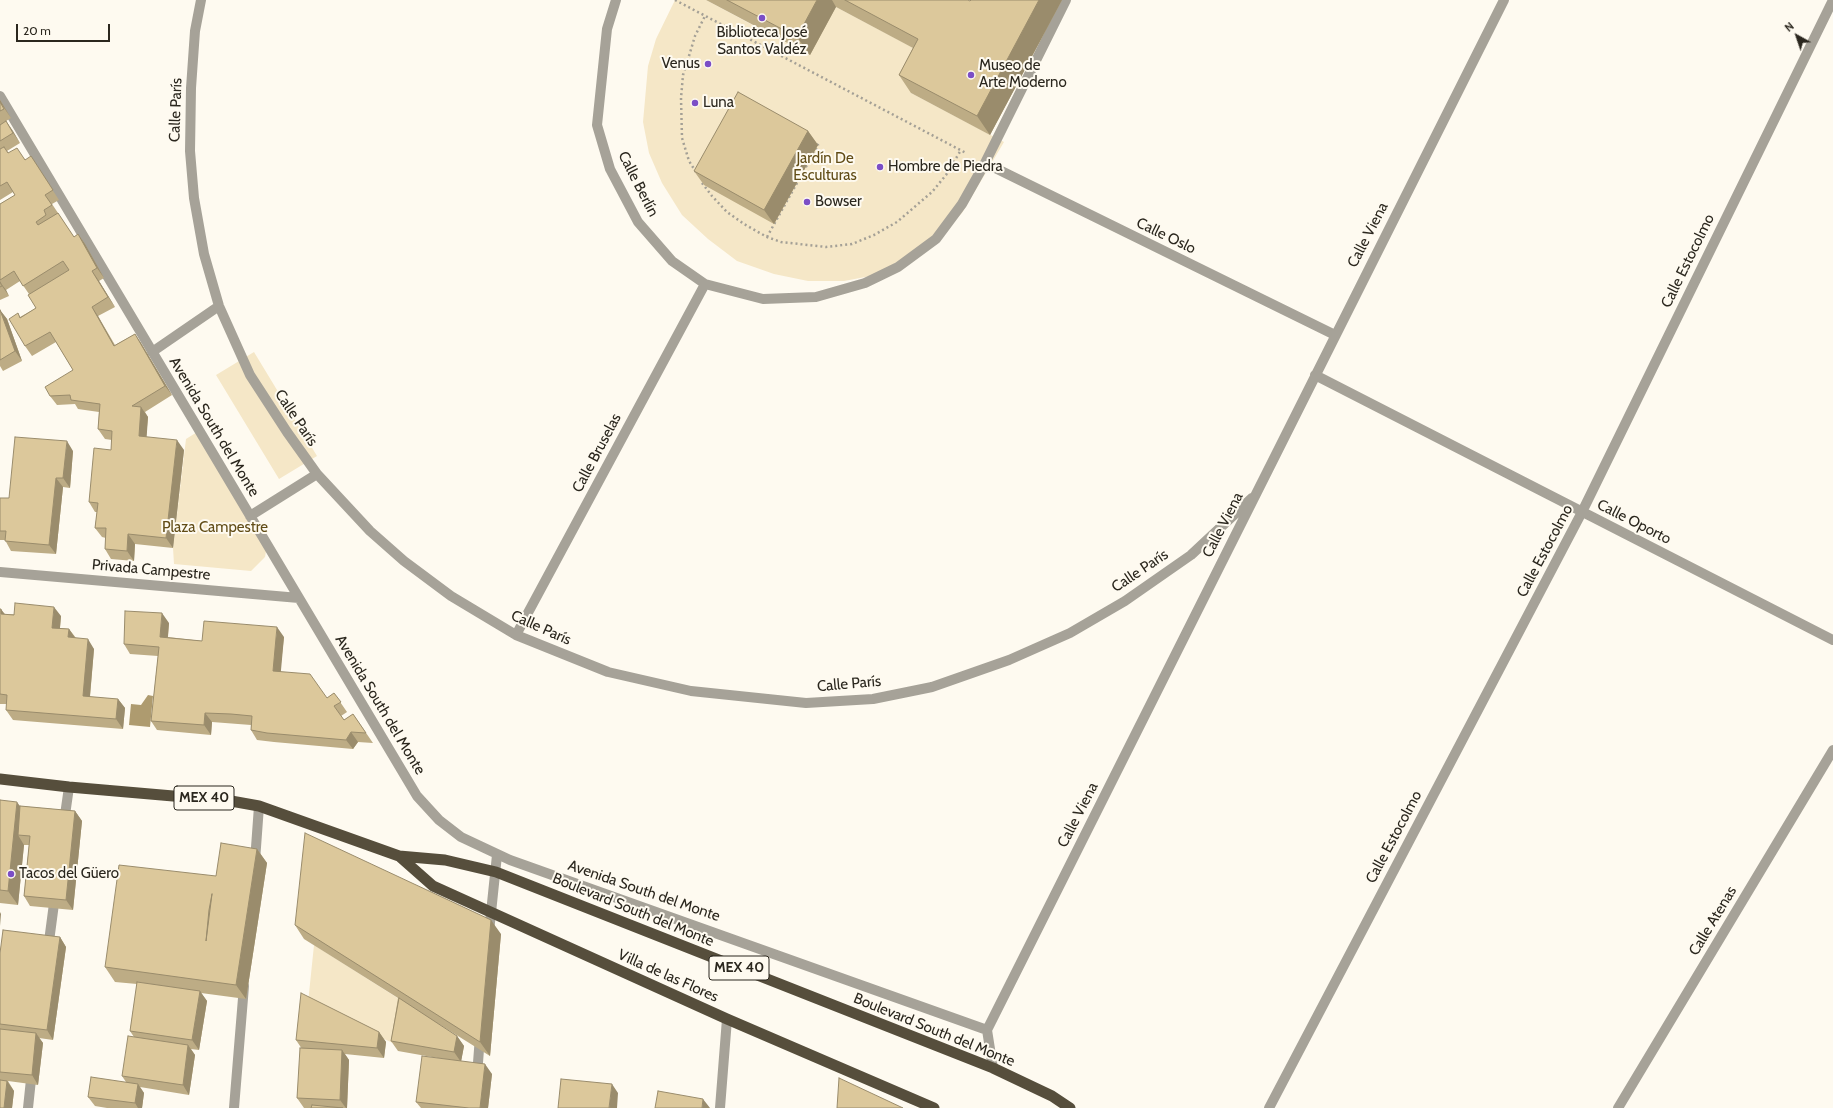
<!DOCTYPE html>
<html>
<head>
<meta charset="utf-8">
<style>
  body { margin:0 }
  #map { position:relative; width:1833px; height:1108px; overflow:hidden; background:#fefaf0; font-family:Cabin,sans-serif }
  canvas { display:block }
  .north { position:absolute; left:1777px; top:16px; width:40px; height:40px; -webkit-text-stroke:3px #fefaf0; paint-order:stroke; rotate:320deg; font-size:11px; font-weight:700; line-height:16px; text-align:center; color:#2b271e }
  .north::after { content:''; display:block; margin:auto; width:14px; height:18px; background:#2b271e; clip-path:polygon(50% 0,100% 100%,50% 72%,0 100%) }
  .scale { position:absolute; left:16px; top:24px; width:94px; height:18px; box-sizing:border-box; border:2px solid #2b271e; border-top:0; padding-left:5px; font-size:12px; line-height:14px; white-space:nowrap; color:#2b271e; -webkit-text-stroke:3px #fefaf0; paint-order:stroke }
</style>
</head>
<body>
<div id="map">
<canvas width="1833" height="1108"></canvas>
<div class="north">N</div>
<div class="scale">20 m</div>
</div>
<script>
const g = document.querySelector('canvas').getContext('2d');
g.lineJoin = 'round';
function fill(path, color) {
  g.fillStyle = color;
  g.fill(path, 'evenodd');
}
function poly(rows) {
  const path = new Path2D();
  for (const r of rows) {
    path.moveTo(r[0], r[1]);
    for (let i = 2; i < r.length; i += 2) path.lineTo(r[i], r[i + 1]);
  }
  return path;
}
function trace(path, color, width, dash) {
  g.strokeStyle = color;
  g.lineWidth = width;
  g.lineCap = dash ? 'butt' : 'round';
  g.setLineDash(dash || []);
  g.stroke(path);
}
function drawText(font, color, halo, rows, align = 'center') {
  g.font = font + ' Cabin,sans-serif';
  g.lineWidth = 4;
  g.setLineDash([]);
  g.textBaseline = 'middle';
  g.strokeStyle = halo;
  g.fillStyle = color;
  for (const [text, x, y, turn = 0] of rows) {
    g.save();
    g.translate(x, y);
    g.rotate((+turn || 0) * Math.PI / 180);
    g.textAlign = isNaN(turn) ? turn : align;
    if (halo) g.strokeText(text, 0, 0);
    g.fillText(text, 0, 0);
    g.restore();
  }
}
const green = poly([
  [675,0,706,0,809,55,836,7,931,57,911,93,1004,142,962,213,941,235,876,275,844,281,808,281,774,274,737,261,708,239,682,215,662,183,649,153,643,122,648,66,656,39],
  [254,352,317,456,279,479,216,375],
  [202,429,267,546,265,557,251,571,174,564,173,548,186,439],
  [314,945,407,1004,399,1046,308,1003]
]);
const water = poly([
  [148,695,153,696,150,727,129,725,131,704,141,705]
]);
const path = poly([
  [675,0,966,153],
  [696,172,689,161,682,138,681,98,683,75,689,56,695,36,705,16],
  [702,183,712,196,727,212,744,224,767,237,781,242,826,247,852,244,874,235,897,222,932,192,946,175,961,150],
  [767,237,818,145,816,144]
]);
const minor = poly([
  [201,0,195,31,191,88,190,151,194,198,204,254,219,306,250,375,287,432,317,474,370,531,404,561,451,596,516,635,608,672,691,691,806,703,873,699,932,687,1009,660,1070,633,1125,601,1191,555,1252,498],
  [616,0,607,29,597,125,610,169,638,222,672,261,705,284,763,299,816,297,865,283,898,267,936,239,962,204,985,163,1066,0],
  [0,96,417,796,439,820,461,837,510,860,987,1030],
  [985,163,1335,335],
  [152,352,219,306],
  [1315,375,1833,640],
  [250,516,317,474],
  [0,572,299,598],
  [516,635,705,284],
  [64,822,69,787],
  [255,861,259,806],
  [489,932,497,855],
  [48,949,55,896],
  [993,1068,987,1030,1504,0],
  [477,1076,480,1036],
  [28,1108,32,1070],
  [234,1108,244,986],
  [720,1108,727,1019],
  [1269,1108,1582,512,1833,0],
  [1618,1108,1833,750]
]);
const trunk = poly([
  [0,779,69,787,231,801,259,806,399,856,445,860,496,872,993,1068,1052,1096,1070,1108],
  [399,856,433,886,727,1019,934,1108]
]);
const wall = poly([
  [706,0,968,0,970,1,971,0,1062,0,990,135,911,93,899,75,913,48,836,7,810,55],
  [0,100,11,118,6,121,20,143,7,151,9,153,25,159,37,166,59,200,52,204,74,237,78,234,85,244,104,278,99,281,115,307,98,316,115,345,135,334,141,343,172,395,145,412,148,417,146,437,184,450,173,548,135,544,134,561,111,559,105,549,106,538,102,537,95,528,97,512,95,512,89,502,111,450,112,440,105,439,98,429,99,412,78,409,75,404,57,405,50,396,73,370,56,342,32,356,25,346,18,313,20,317,36,308,29,294,20,281,6,290,9,296,0,300,0,204,15,195,13,192,0,200],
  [808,131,818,145,774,224,704,185,694,171],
  [0,306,0,310,7,319,22,361,3,371,0,366],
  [73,451,70,488,63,487,56,554,11,551,5,540,0,540,0,498,9,498],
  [0,609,5,614,61,616,60,628,69,629,76,638,94,649,90,697,118,699,125,708,123,729,13,720,6,710,7,704,0,704],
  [169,623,168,637,202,641,284,637,280,672,327,698,334,693,347,712,341,716,344,720,353,714,373,743,358,742,353,749,274,742,257,740,251,730,251,725,212,722,211,735,157,730,151,721,158,656,130,654,124,644],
  [0,800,20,806,75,811,82,821,73,910,30,906,24,896,29,845,24,845,18,905,0,903],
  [257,849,267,863,246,999,201,993,207,1001,199,1050,191,1049,195,1055,189,1095,140,1087,144,1093,142,1108,107,1108,95,1106,88,1097,126,1082,122,1076,134,1037,130,1031,137,984,115,982,105,967,216,876],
  [295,925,501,934,490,1056,434,1021,457,1036,464,1046,461,1061,492,1074,488,1108,421,1108,416,1102,449,1060,398,1051,391,1041,398,998,304,939],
  [60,937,66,947,53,1040,39,1038,43,1043,38,1085,8,1081,14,1091,12,1108,0,1108,0,953],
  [379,1032,386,1042,384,1058,345,1054,349,1060,347,1108,304,1108,297,1098,302,1049,296,1040]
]);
const shadedWall = poly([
  [817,0,832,0,836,7,810,55,797,37],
  [1039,0,1062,0,990,135,977,116],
  [0,100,11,118,0,102],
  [6,121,13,131,20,143,13,133],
  [808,131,818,145,774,224,764,210],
  [78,234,85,244,104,278,97,268],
  [92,271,99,281,115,307,108,297],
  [0,282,6,290,9,296,2,286],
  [92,307,98,316,120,356,114,346],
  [0,310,7,319,22,361,15,351],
  [135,334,141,343,172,395,165,386],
  [141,407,148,417,146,446,139,436],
  [177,440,184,450,173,548,166,538],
  [67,441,73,451,70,488,63,478],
  [56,478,63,487,56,554,49,545],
  [128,534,135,544,134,561,127,551],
  [54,607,61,616,59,638,52,628],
  [1,609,8,619,1,614],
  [162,613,169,623,167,646,160,637],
  [277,627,284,637,280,681,273,671],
  [69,629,76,639,68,637],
  [88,639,94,649,89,706,83,696],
  [118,699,125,708,123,729,116,719],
  [205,713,212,722,211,735,204,725],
  [351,732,358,742,353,749,346,740],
  [17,802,27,816,18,835,24,845,18,905,8,891],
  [75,811,82,821,73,910,66,900],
  [257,849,267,863,246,999,236,985],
  [0,912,1,914,0,926],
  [491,920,501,934,490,1056,480,1042],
  [60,937,66,947,53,1040,47,1030],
  [200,991,207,1001,199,1050,192,1040],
  [379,1032,386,1042,384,1058,377,1048],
  [36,1033,43,1043,38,1085,32,1075],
  [457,1036,464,1046,461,1062,454,1052],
  [188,1045,195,1055,189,1095,183,1085],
  [342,1050,349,1060,347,1108,346,1108,340,1100],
  [485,1064,492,1074,488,1108,480,1108],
  [7,1081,14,1091,12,1108,4,1108],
  [138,1084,144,1093,142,1108,138,1108,135,1103],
  [612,1084,618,1093,617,1108,609,1108],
  [703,1099,710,1108,702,1108]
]);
const building = poly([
  [727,0,817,0,797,37,727,0],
  [845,0,968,0,970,1,971,0,1039,0,977,116,899,75,918,39,845,0],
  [738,92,808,131,764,210,694,171,738,92],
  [0,102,4,109,0,111,0,102],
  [6,121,13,133,0,141,0,125,6,121],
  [4,147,8,153,17,148,25,160,31,156,53,190,45,195,52,205,44,210,46,215,36,222,38,225,58,213,74,237,78,234,97,268,92,271,108,297,92,307,114,346,135,334,165,386,132,406,141,407,139,436,177,440,166,538,128,534,127,551,105,549,106,528,95,528,98,503,89,502,94,448,111,450,112,431,98,429,100,404,71,400,70,395,50,396,45,387,73,370,50,332,25,346,9,319,18,313,20,318,36,308,28,295,69,270,63,261,23,286,14,271,0,280,0,204,15,195,7,182,0,186,0,149,4,147],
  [0,282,2,286,0,287,0,282],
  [0,310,15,351,0,360,0,310],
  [15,437,67,441,63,478,56,478,49,545,5,541,6,531,0,531,0,498,9,498,15,437],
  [15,603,54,607,52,628,69,629,68,637,88,639,83,696,118,699,116,719,6,710,7,695,0,694,0,609,1,609,1,614,14,615,15,603],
  [125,611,162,613,160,637,202,641,204,621,277,627,273,671,310,674,327,698,334,693,341,702,334,706,344,720,353,714,366,733,351,732,346,740,267,733,251,730,252,716,231,714,205,713,204,725,151,721,159,647,124,644,125,611],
  [0,800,17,802,8,891,0,890,0,800],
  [20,806,75,811,66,900,24,896,30,836,18,835,20,806],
  [305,833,491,920,480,1042,295,925,305,833],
  [221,843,257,849,236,985,105,967,119,865,216,876,221,843],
  [212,894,206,941,209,910,212,894],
  [3,930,60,937,47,1030,0,1024,0,953,3,930],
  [137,982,200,991,192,1040,130,1031,137,982],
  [301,993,379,1032,377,1048,296,1040,301,993],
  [399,998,457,1036,454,1052,391,1041,399,998],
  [0,1029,36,1033,32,1075,0,1072,0,1029],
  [128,1036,188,1045,183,1085,122,1076,128,1036],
  [300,1048,342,1050,340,1100,297,1098,300,1048],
  [422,1056,485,1064,480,1108,469,1108,416,1102,422,1056],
  [91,1077,138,1084,135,1103,88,1097,91,1077],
  [839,1078,903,1108,837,1108,839,1078],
  [561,1079,612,1084,609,1108,558,1108,561,1079],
  [0,1080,7,1081,4,1108,0,1108,0,1080],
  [658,1091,703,1099,702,1108,655,1108,658,1091],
  [312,1105,343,1108,311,1108,312,1105]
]);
const markers = [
  [762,18,4,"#7b4ec6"],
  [708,64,4,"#7b4ec6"],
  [971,75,4,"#7b4ec6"],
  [695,103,4,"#7b4ec6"],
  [880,167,4,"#7b4ec6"],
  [807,202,4,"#7b4ec6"],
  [11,874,4,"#7b4ec6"]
];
const shields = [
  [204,798,60],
  [739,968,60]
];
const shieldNames = [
  ["MEX 40",204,798],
  ["MEX 40",739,968]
];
const poiNames = [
  ["Biblioteca José",762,33,"center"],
  ["Santos Valdéz",762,50,"center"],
  ["Venus",700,64,"right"],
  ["Museo de",979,66],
  ["Arte Moderno",979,83],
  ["Luna",703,103],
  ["Hombre de Piedra",888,167],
  ["Bowser",815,202],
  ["Tacos del Güero",19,874]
];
const streetNames = [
  ["Calle París",176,110,-88],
  ["Calle Berlín",638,184,63],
  ["Calle Viena",1368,235,-63],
  ["Calle Oslo",1166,236,26],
  ["Calle Estocolmo",1688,261,-64],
  ["Calle París",296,418,56],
  ["Avenida South del Monte",214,427,59],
  ["Calle Bruselas",597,453,-62],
  ["Calle Oporto",1634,522,27],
  ["Calle Viena",1223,525,-63],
  ["Calle Estocolmo",1545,551,-62],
  ["Privada Campestre",151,570,5],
  ["Calle París",1140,571,-34],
  ["Calle París",541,628,24],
  ["Calle París",849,684,-5],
  ["Avenida South del Monte",380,705,59],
  ["Calle Viena",1078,815,-63],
  ["Calle Estocolmo",1394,837,-62],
  ["Avenida South del Monte",644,891,19],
  ["Boulevard South del Monte",633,910,22],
  ["Calle Atenas",1713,921,-59],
  ["Villa de las Flores",668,976,24],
  ["Boulevard South del Monte",934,1030,22]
];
const parkNames = [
  ["Jardín De",825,159],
  ["Esculturas",825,176],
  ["Plaza Campestre",215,528]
];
fill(green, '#f5e7c7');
fill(water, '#ae9b6f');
trace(path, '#a4a096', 2.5, [2, 3]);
trace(minor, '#a6a298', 10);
trace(trunk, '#564e3c', 11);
fill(wall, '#bdac85');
fill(shadedWall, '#9a8c6c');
fill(building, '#dcc89b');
trace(building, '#9a8c6c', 1);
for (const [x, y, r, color] of markers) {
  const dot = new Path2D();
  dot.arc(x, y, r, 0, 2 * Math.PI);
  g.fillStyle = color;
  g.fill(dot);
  trace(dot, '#fefaf0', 1.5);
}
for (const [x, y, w] of shields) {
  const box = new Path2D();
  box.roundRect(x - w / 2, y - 12, w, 24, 3);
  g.fillStyle = '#fefaf0';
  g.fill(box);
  trace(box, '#2b271e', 1);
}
drawText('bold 14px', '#2b271e', null, shieldNames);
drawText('15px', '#2b271e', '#fefaf0', poiNames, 'left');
drawText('15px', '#2b271e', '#fefaf0', streetNames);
drawText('15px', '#614c16', '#fefaf0', parkNames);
</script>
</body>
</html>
